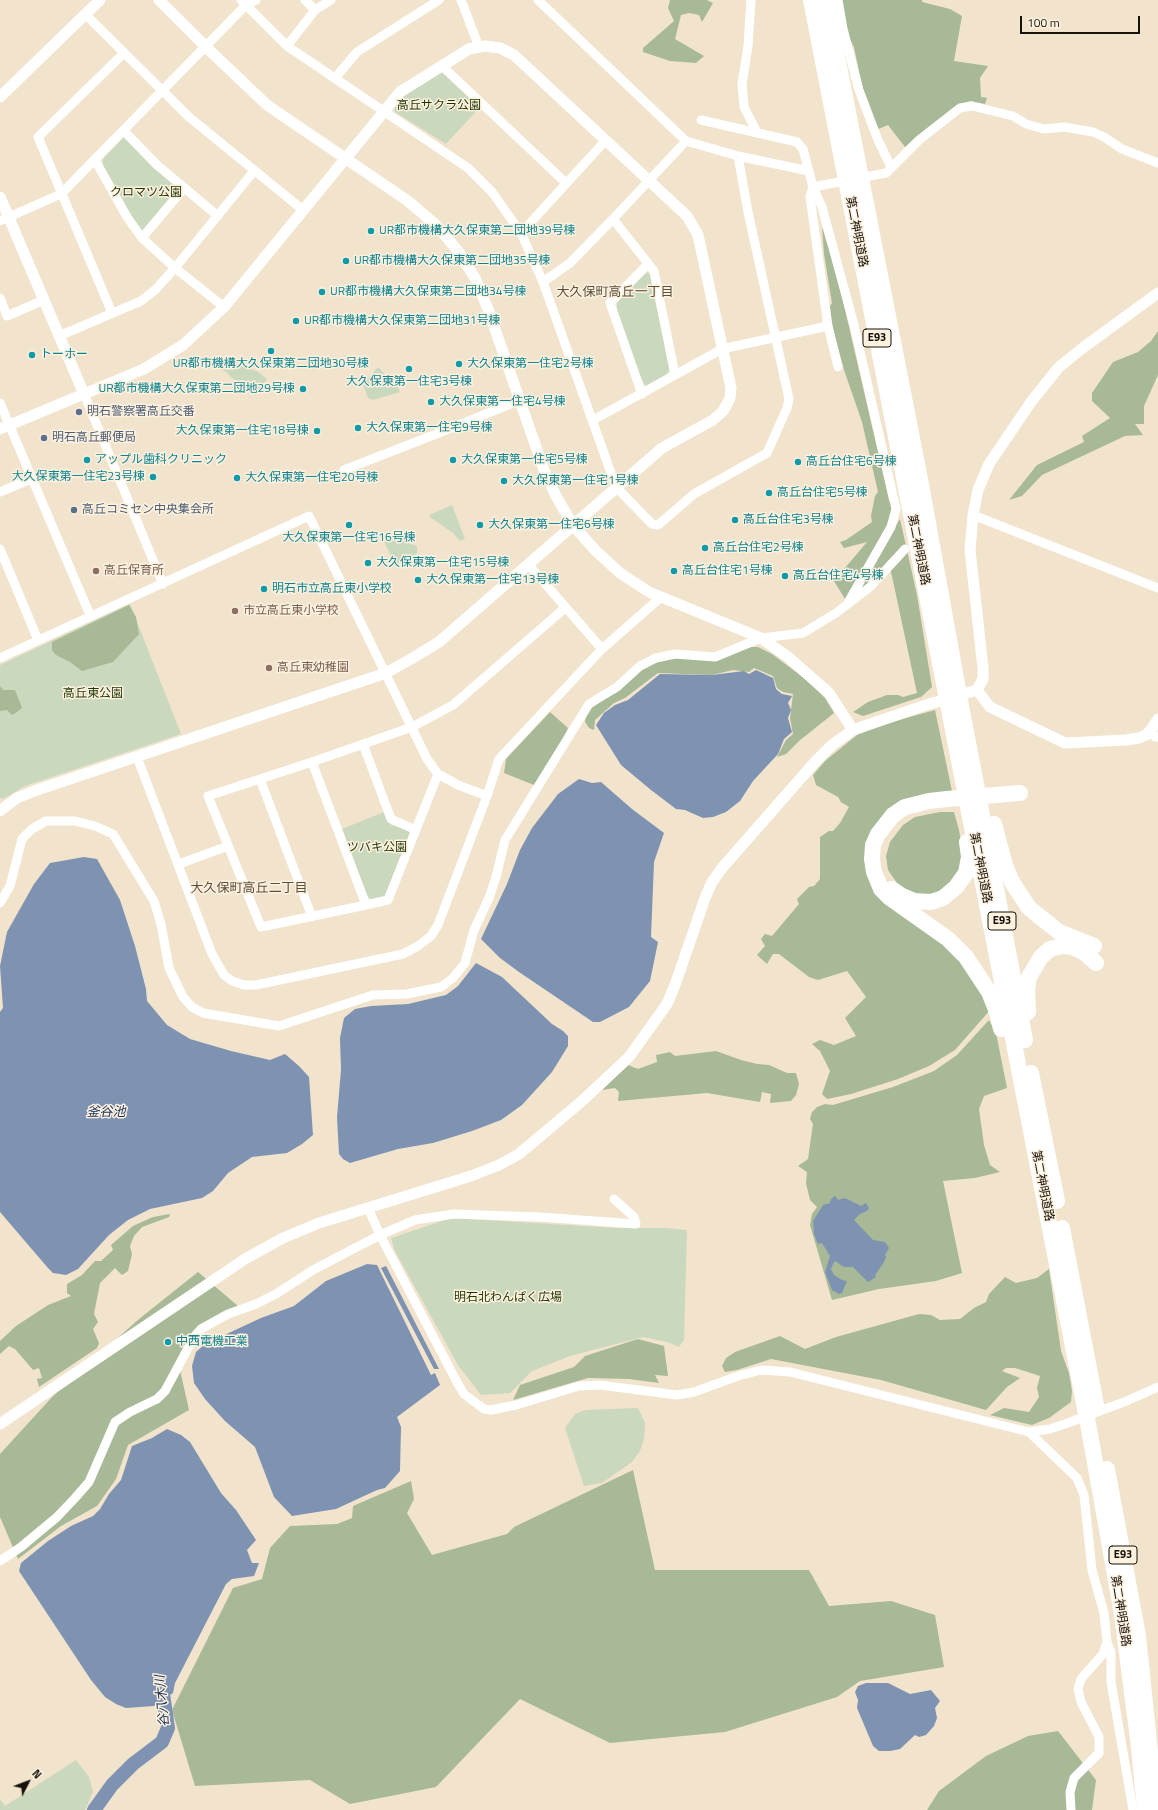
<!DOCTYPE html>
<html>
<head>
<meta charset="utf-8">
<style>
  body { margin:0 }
  #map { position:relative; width:1158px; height:1810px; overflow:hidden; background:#f2e3cd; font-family:"Titillium Web",sans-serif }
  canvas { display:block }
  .north { position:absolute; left:8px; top:1762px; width:40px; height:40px; -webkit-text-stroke:3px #fdf1df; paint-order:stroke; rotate:48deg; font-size:11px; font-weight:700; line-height:16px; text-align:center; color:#17120a }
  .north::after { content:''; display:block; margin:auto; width:14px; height:18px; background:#17120a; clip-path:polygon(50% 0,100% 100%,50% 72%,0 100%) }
  .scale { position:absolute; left:1020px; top:16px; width:120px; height:18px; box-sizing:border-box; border:2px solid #17120a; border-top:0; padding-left:5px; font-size:12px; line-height:14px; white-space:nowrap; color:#17120a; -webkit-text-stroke:3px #fdf1df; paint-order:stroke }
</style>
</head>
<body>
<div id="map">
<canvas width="1158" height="1810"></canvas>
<div class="north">N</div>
<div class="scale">100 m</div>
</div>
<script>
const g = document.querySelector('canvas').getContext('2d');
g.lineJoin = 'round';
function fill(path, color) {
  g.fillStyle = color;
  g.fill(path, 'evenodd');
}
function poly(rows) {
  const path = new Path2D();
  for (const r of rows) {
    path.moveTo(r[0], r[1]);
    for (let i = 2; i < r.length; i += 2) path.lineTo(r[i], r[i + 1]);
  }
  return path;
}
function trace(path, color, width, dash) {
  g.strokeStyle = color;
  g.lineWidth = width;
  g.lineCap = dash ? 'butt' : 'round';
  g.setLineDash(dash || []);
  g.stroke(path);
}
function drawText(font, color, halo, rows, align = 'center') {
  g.font = font + ' "Titillium Web","Noto Sans JP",sans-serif';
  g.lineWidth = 3;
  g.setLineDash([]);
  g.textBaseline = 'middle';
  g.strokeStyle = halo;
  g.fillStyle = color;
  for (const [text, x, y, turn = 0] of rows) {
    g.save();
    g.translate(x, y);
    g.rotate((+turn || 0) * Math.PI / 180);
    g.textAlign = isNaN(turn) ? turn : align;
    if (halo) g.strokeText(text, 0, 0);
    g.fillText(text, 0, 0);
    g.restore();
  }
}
const green = poly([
  [440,71,444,73,481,106,446,144,395,112,394,108,406,94],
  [124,137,179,190,144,233,138,227,103,167,103,159],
  [647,272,650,275,670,369,666,375,649,385,645,385,640,377,617,311,617,303,621,297],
  [223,361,257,371,267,379,256,394,236,381,220,367],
  [378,367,398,387,400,392,373,400,368,398,363,384],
  [452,505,465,539,460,541,453,533,430,517,429,515],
  [391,537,417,546,417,553,395,565,384,541],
  [130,604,181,734,25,786,3,799,0,798,0,665],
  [384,812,391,825,408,830,410,834,387,896,373,901,368,897,342,829],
  [451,1218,617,1228,666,1228,687,1230,684,1340,679,1347,667,1342,643,1337,570,1356,532,1371,510,1393,481,1395,458,1365,395,1251,391,1238],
  [638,1408,645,1423,644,1439,640,1451,632,1462,602,1483,584,1486,565,1428,575,1414,586,1410],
  [76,1760,89,1777,93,1792,85,1810,0,1810,0,1799,5,1806]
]);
const forest = poly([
  [670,0,707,0,713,3,702,22,699,15,689,13,681,15,675,39,704,56,696,63,670,61,643,52,643,48,674,21,668,8],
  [841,0,922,0,922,2,950,9,962,16,954,61,988,66,980,78,981,97,987,98,985,104,970,101,956,106,905,147,888,125,876,130,866,106,854,47,847,34],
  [822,227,837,275,889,500,893,507,889,524,845,599,834,581,867,542,844,548,840,542,846,540,872,522,871,516,875,496,878,492,862,422,844,370,831,321,830,306,832,303,824,254],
  [1158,331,1158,375,1144,406,1144,424,1135,424,1143,435,1125,436,1042,475,1022,496,1009,500,1037,465,1084,442,1082,436,1110,418,1092,401,1092,393,1113,362,1138,352,1151,341],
  [900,519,917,595,932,687,921,697,863,716,853,712,868,702,887,695,898,695,903,697,917,693,890,567,856,593],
  [129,605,136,617,139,634,113,662,82,671,70,662,56,655,52,650,52,642],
  [751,647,758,647,772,654,804,678,825,698,834,713,799,741,786,754,777,757,786,740,793,734,790,718,793,694,783,692,777,688,773,676,754,668,749,672,733,670,712,675,658,673,625,698,614,703,595,720,594,730,589,728,585,722,586,716,590,709,598,703,607,696,616,693,637,673,664,658,696,659],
  [0,686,3,690,15,690,22,708,17,712,12,715,7,710,0,711],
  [935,710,952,791,896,807,865,866,941,940,963,964,991,1009,955,1050,929,1066,898,1079,851,1094,827,1099,822,1094,830,1071,820,1051,812,1044,820,1040,834,1045,856,1036,845,1018,866,997,847,971,818,980,809,977,779,954,773,954,767,964,757,955,765,946,761,939,765,934,772,936,799,904,797,899,809,887,814,886,820,879,820,837,829,831,833,831,840,823,849,807,841,802,838,797,816,785,813,775,825,761,857,735,884,724],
  [550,712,568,728,559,748,534,785,504,773,506,759],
  [940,812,954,812,959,830,963,854,958,876,934,895,915,894,899,886,888,870,886,856,890,842,903,825,915,817],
  [989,1020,996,1033,1007,1088,984,1096,979,1109,984,1145,990,1165,1000,1172,975,1178,943,1181,962,1273,936,1281,879,1289,832,1300,810,1225,812,1214,817,1207,810,1200,806,1183,807,1172,798,1166,808,1159,813,1124,810,1119,812,1112,817,1107,825,1104,833,1105,893,1087,934,1071,957,1055],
  [716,1051,741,1060,757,1064,769,1065,787,1073,796,1073,799,1084,796,1095,791,1101,770,1103,771,1094,762,1092,760,1102,707,1093,618,1101,619,1092,615,1088,602,1090,628,1065,638,1069,657,1062,656,1055,670,1052,675,1056],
  [170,1214,169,1217,142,1227,134,1236,130,1246,132,1254,128,1271,122,1275,115,1268,100,1283,94,1314,98,1322,93,1329,99,1343,97,1348,39,1387,37,1379,42,1378,39,1368,33,1370,15,1349,9,1346,0,1354,0,1341,16,1326,48,1305,71,1296,67,1293,67,1284,82,1275,95,1261,101,1261,113,1250,111,1245,133,1226,153,1217],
  [1049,1269,1061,1351,1069,1373,1072,1391,1071,1402,1049,1418,1032,1425,990,1415,1004,1408,1029,1412,1039,1397,1037,1388,1040,1376,1015,1368,1006,1368,1002,1371,1020,1378,1007,1387,986,1410,881,1380,771,1359,737,1370,725,1372,722,1366,726,1358,735,1352,780,1336,805,1349,836,1337,919,1314,931,1315,940,1320,960,1319,974,1308,986,1302,989,1294,1005,1277,1016,1283,1037,1278],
  [198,1272,238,1306,193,1337,180,1370,189,1410,128,1445,116,1479,97,1506,61,1526,18,1559,0,1517,0,1454,53,1396,139,1319],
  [638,1339,664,1346,668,1376,655,1375,659,1383,629,1379,588,1378,513,1400,520,1385,574,1367,585,1356],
  [633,1470,655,1570,809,1570,829,1606,891,1601,935,1615,944,1667,860,1681,837,1697,725,1732,610,1743,520,1699,436,1787,350,1804,310,1780,195,1786,172,1710,233,1588,262,1579,270,1548,290,1526,337,1524,352,1518,353,1506,411,1481,414,1499,407,1513,432,1555,507,1534,514,1527],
  [1058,1731,1096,1780,1092,1810,927,1810,939,1791,986,1756,1028,1736]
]);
const water = poly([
  [756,670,773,678,776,689,782,694,792,696,788,703,791,710,788,718,792,732,784,739,778,754,753,781,740,801,726,812,713,817,703,818,685,810,676,809,651,790,621,765,596,725,604,713,615,705,628,700,660,674,712,675,744,671,749,674],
  [579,779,592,783,601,782,632,809,664,833,654,862,651,937,658,942,650,981,629,1007,600,1022,593,1022,519,972,500,958,481,939,507,884,520,850,532,828,558,794],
  [84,857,97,859,120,900,135,946,146,989,147,1001,167,1025,190,1039,231,1051,270,1060,285,1054,299,1066,309,1077,313,1135,302,1144,287,1153,252,1157,228,1173,213,1191,202,1198,150,1209,128,1220,109,1235,78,1269,66,1275,53,1273,48,1268,0,1212,0,1012,3,1008,0,966,7,932,34,884,50,863],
  [476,963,502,977,552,1024,563,1031,568,1036,568,1046,552,1072,522,1105,501,1120,472,1131,433,1143,398,1149,350,1163,343,1159,339,1154,337,1117,341,1070,340,1038,344,1018,355,1009,371,1006,408,1004,446,995,458,986],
  [835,1196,838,1200,845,1198,861,1206,866,1203,869,1208,867,1211,860,1214,854,1220,873,1240,885,1242,889,1248,885,1255,886,1257,884,1262,875,1275,876,1277,868,1282,853,1267,844,1267,835,1261,833,1264,831,1269,834,1275,842,1280,847,1281,842,1293,839,1294,832,1290,825,1272,830,1256,822,1243,818,1244,814,1234,813,1221,823,1205,830,1203,831,1199],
  [367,1264,377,1265,431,1375,435,1373,440,1385,397,1417,401,1427,400,1471,385,1488,377,1490,336,1509,292,1516,274,1497,255,1447,225,1421,205,1399,194,1383,192,1366,196,1352,205,1344,261,1318,294,1306,326,1281],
  [386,1266,439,1369,434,1369,381,1268],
  [167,1429,181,1435,190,1442,221,1493,236,1510,256,1540,247,1550,252,1563,259,1563,254,1576,232,1579,226,1584,175,1683,173,1693,154,1706,126,1708,116,1704,105,1697,91,1680,19,1571,21,1563,48,1541,71,1526,93,1516,100,1509,109,1494,121,1480,132,1446,152,1438],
  [866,1683,888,1683,910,1694,931,1690,940,1701,935,1708,937,1718,934,1726,926,1735,919,1737,915,1735,900,1749,890,1751,879,1751,873,1746,857,1708,858,1700,855,1692,858,1686]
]);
const river = poly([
  [94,1810,112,1785,133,1764,162,1742,168,1728,161,1680]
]);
const minor = poly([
  [241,0,246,5,256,0],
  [305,0,315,10],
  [461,0,479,47],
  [538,0,686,141,738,156,809,171],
  [751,0,748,46,742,84,744,107,757,132],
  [838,0,843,29,859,90,878,140,891,167],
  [85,14,189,117,303,210],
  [287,46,315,10,331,0],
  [442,66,566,183],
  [335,78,357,52,439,0],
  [701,120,797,142,803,149,813,187,822,207,854,325,896,509,891,527,849,601],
  [124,131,157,165,218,216],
  [95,160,127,217,142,238,175,268,224,307],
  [813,187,886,173,919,140,960,108,972,106,1013,116,1026,124,1044,129,1064,127,1093,132,1104,137,1122,149,1158,163],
  [813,187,810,197,828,326,838,367],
  [613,219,686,141],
  [0,221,61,194,246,5,287,46,468,168,492,192,521,233,543,282,616,487,652,524,658,525,694,494,767,453,787,408,789,399,748,212,738,156],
  [521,233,606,140],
  [142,238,184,188],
  [543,282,570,263,613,219,654,271,675,375,593,420],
  [0,298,7,316,44,300],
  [112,313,38,137,124,53],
  [59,336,141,301,155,290,175,268,254,171],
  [675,375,722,349,828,326],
  [84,394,163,584],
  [642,394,610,303,648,264],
  [0,403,90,615],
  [344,470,454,427,520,400],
  [0,492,31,479],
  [973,515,1158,588],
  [0,549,38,640],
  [528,564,602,649],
  [0,658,309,516,427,759,438,774,458,785,487,796],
  [1151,730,1155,737,1158,737],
  [363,744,391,819,416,830],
  [137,757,212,954,224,975,232,981,244,985,256,985,403,954,418,946,431,936,438,925,487,796,499,759,602,649,660,598],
  [312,762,366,905,261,927,208,796,312,762,412,727,453,705,565,608],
  [260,779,312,917],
  [179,864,228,846],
  [0,903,10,886,22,839,32,829,46,821,75,821,95,826,113,834,154,901,161,924,169,968,183,997,192,1007,203,1013,279,1026,373,995,407,994,441,987,453,978,465,963,474,930,489,898,496,877,505,840,589,704,617,687,640,666,656,658,675,654,715,657,761,638,803,633,836,613,870,587,905,549],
  [366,905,388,900,438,774],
  [368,1208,380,1235,458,1384,464,1394,484,1409,491,1410,516,1405,579,1386,600,1385,677,1395,694,1392,738,1376,761,1370,790,1372,1029,1432,1050,1429,1065,1424,1124,1402,1158,1387],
  [1029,1432,1077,1478,1084,1495,1092,1570,1104,1613,1107,1642,1111,1652,1111,1682,1133,1810],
  [0,1561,21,1547,57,1517,75,1498,89,1482,115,1422,130,1412,157,1399,165,1391,194,1337,201,1329,228,1314,256,1304,276,1294,313,1270,380,1235,415,1220,454,1214,540,1217,636,1224,634,1217,614,1199],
  [1071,1810,1070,1792,1074,1778,1099,1753,1099,1737,1081,1702,1078,1689,1081,1679,1103,1654,1107,1642]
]);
const tertiary = poly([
  [159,0,206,47,267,105,408,201,437,226,458,251,475,278,488,309,544,470,557,498,573,525,595,550,620,573,649,592,761,638,788,657,829,693,853,730],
  [0,97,100,0],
  [0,197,84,394],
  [0,429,144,369,183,345,224,307,400,92,469,49,485,46,500,48,514,55,687,216,698,235,731,388,730,398,727,404,723,411,713,420,662,448,439,642,411,659,386,673,34,791,17,798,0,811],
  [977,690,990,707,1065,743,1126,740,1139,738,1146,735,1151,730,1158,719],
  [0,1424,245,1259,283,1238,319,1223,471,1176,499,1165,519,1154,582,1101,629,1057,667,1004,675,985,705,898,712,882,722,868,815,762,832,745,853,730,926,705,977,690,983,679,983,668,970,550,973,515,978,490,989,464,1031,402,1059,367,1084,347,1158,293]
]);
const motorway = poly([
  [811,0,1089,1429,1122,1614,1139,1747,1145,1810],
  [826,0,920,479,961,706,1025,1040],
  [994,824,1005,865,1012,882,1029,908,1059,932,1094,946],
  [892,889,902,896,914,901,931,902,943,898,956,887,966,873,969,857,967,842],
  [1028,1012,1027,990,1029,977,1041,957,1050,949,1062,946,1073,947,1085,953,1096,963],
  [1001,1029,997,1012,989,992,966,957,948,939,890,898,881,889,874,872,872,859,873,845,878,834,893,815,905,807,929,801,947,799,1020,793],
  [1031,1073,1057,1201],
  [1062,1228,1096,1405],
  [1107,1469,1138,1636,1156,1810]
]);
const markers = [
  [371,231,4,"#0f9aa8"],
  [346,261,4,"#0f9aa8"],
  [322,292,4,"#0f9aa8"],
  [296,321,4,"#0f9aa8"],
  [271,351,4,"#0f9aa8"],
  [32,355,4,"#0f9aa8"],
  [459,364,4,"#0f9aa8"],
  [409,369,4,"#0f9aa8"],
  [303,389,4,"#0f9aa8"],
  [431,402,4,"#0f9aa8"],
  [79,412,4,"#5c6f8a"],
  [358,428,4,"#0f9aa8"],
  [317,431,4,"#0f9aa8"],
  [44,438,4,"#5c6f8a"],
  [87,460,4,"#0f9aa8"],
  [453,460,4,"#0f9aa8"],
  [798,462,4,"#0f9aa8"],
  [153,477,4,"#0f9aa8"],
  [237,478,4,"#0f9aa8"],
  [504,481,4,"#0f9aa8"],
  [769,493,4,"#0f9aa8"],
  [74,510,4,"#5c6f8a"],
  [735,520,4,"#0f9aa8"],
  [349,525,4,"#0f9aa8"],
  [480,525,4,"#0f9aa8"],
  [705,548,4,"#0f9aa8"],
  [368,563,4,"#0f9aa8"],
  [96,571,4,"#8d6e63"],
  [674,571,4,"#0f9aa8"],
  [785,576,4,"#0f9aa8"],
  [418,580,4,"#0f9aa8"],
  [264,589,4,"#0f9aa8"],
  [235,611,4,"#8d6e63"],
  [269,668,4,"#8d6e63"],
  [168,1342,4,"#0f9aa8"]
];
const shields = [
  [877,338,28],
  [1002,921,28],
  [1123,1555,28]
];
const shieldNames = [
  ["E93",877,338],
  ["E93",1002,921],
  ["E93",1123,1555]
];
const parkNames = [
  ["高丘サクラ公園",439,106],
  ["クロマツ公園",146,193],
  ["高丘東公園",93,694],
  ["ツバキ公園",377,848],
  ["明石北わんぱく広場",508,1298]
];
const cultureNames = [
  ["UR都市機構大久保東第二団地39号棟",379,231],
  ["UR都市機構大久保東第二団地35号棟",354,261],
  ["UR都市機構大久保東第二団地34号棟",330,292],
  ["UR都市機構大久保東第二団地31号棟",304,321],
  ["トーホー",40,355],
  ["UR都市機構大久保東第二団地30号棟",271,364,"center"],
  ["大久保東第一住宅2号棟",467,364],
  ["大久保東第一住宅3号棟",409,382,"center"],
  ["UR都市機構大久保東第二団地29号棟",295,389,"right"],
  ["大久保東第一住宅4号棟",439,402],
  ["大久保東第一住宅9号棟",366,428],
  ["大久保東第一住宅18号棟",309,431,"right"],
  ["アップル歯科クリニック",95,460],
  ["大久保東第一住宅5号棟",461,460],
  ["高丘台住宅6号棟",806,462],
  ["大久保東第一住宅23号棟",145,477,"right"],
  ["大久保東第一住宅20号棟",245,478],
  ["大久保東第一住宅1号棟",512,481],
  ["高丘台住宅5号棟",777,493],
  ["高丘台住宅3号棟",743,520],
  ["大久保東第一住宅6号棟",488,525],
  ["大久保東第一住宅16号棟",349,538,"center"],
  ["高丘台住宅2号棟",713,548],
  ["大久保東第一住宅15号棟",376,563],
  ["高丘台住宅1号棟",682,571],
  ["高丘台住宅4号棟",793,576],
  ["大久保東第一住宅13号棟",426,580],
  ["明石市立高丘東小学校",272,589],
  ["中西電機工業",176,1342]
];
const streetNames = [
  ["第二神明道路",856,232,79],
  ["第二神明道路",918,550,79],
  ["第二神明道路",980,868,79],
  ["第二神明道路",1042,1186,79],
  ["第二神明道路",1120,1611,81]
];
const serviceNames = [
  ["明石警察署高丘交番",87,412],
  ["明石高丘郵便局",52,438],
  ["高丘コミセン中央集会所",82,510]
];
const educationNames = [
  ["高丘保育所",104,571],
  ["市立高丘東小学校",243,611],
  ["高丘東幼稚園",277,668]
];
const neighbourhoodNames = [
  ["大久保町高丘一丁目",615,293],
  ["大久保町高丘二丁目",249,889]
];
const waterNames = [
  ["釜谷池",106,1113],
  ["谷八木川",163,1701,-95]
];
fill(green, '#cad8bd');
fill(forest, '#a7b996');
fill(water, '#7e92b2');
trace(river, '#7e92b2', 14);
trace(minor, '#fff', 9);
trace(tertiary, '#fff', 11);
trace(motorway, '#fff', 16);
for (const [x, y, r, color] of markers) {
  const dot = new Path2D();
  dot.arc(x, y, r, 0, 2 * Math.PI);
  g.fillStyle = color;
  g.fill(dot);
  trace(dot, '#fdf1df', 1.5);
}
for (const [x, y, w] of shields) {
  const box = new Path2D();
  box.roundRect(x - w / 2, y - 9, w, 18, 3);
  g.fillStyle = '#fdf1df';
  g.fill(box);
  trace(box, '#17120a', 1);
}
drawText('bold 11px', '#17120a', null, shieldNames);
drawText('12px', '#1e3400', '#fdf1df', parkNames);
drawText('12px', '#0d838f', '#fdf1df', cultureNames, 'left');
drawText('12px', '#17120a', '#fdf1df', streetNames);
drawText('12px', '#4e5e75', '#fdf1df', serviceNames, 'left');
drawText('12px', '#785e54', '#fdf1df', educationNames, 'left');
drawText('13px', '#5c503d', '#fdf1df', neighbourhoodNames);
drawText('italic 13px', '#152f5a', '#fdf1df', waterNames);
</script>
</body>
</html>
